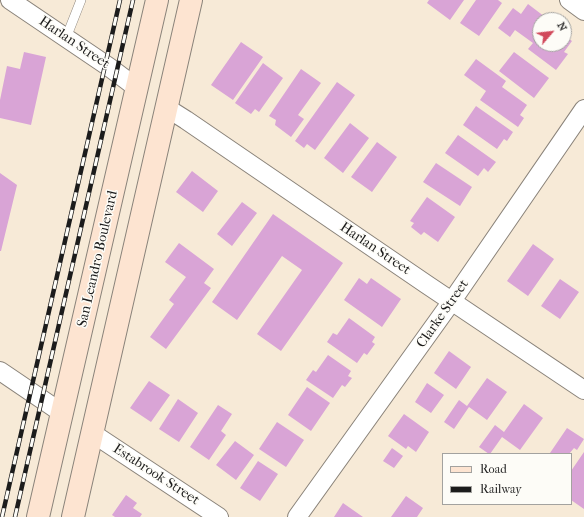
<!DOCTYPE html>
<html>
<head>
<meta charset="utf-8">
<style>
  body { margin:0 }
  #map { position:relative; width:584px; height:517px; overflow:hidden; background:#f7ead7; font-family:"IM FELL French Canon",serif }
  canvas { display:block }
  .legend { position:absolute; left:442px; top:453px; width:130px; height:52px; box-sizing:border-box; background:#fdfcf7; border:1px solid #a3a29f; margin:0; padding:5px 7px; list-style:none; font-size:12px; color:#1c1c1c }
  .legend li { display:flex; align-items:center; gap:8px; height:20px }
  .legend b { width:20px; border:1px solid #a3a29f }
  .north { position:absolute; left:532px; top:12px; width:40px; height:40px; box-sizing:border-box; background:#fdfcf7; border:1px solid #a3a29f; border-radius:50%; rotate:62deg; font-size:11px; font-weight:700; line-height:16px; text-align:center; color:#1c1c1c }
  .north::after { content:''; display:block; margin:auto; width:14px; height:18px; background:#d1495b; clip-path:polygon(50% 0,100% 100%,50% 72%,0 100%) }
</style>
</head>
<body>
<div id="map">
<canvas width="584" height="517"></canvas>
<ul class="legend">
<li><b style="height:5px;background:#fde4d1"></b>Road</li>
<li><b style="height:5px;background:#1c1c1c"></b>Railway</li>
</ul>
<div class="north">N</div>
</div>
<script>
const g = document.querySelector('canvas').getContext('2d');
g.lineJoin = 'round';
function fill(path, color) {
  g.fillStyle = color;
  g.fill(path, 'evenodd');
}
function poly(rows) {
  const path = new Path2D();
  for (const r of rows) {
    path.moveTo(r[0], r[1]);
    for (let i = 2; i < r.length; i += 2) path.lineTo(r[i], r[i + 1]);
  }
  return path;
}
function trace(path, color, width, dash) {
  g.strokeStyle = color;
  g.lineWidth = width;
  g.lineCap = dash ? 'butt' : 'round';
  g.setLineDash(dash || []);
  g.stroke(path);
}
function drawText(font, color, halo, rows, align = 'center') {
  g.font = font + ' "IM FELL French Canon",serif';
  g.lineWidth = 3;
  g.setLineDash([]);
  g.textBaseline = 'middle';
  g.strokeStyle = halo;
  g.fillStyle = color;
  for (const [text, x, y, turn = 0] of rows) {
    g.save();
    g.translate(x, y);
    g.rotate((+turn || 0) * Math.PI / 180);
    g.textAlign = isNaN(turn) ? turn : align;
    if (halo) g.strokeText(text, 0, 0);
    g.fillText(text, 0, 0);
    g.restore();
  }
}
const building = poly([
  [429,0,464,0,450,20,427,3],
  [476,0,498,0,502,3,479,36,460,23],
  [528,4,549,20,540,20,540,44,564,44,564,35,572,41,564,52,568,54,556,70,528,49,533,43,515,30,510,37,498,28,513,8,521,14],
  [241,42,263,57,233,100,211,85],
  [24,52,46,57,31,125,0,118,0,100,7,66,20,69],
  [514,52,549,78,534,98,499,71],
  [476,59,506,81,502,87,527,105,520,115,524,118,518,127,480,100,486,91,464,75],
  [263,63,283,78,259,112,255,109,251,114,235,103],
  [301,69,321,83,298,115,304,119,291,137,275,125,276,120,269,116],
  [337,82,355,95,315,150,307,144,304,148,295,141],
  [476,106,513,132,507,141,504,139,497,149,463,125],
  [350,123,369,138,343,173,324,158],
  [458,135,496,162,488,172,484,168,478,176,445,153],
  [377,142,397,157,372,192,351,177],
  [436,163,472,187,460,206,423,182],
  [192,171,218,191,203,212,176,192],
  [0,173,17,185,1,251,0,251],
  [427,197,455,217,438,242,424,232,421,235,411,227,414,223,410,221],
  [242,202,257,213,232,246,217,234],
  [273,214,343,263,281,351,257,334,302,270,282,256,237,320,212,302],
  [179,243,214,269,204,283,211,288,166,349,150,337,174,304,169,300,186,277,165,262],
  [533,244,554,259,528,296,507,281],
  [359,278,367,284,371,278,401,299,382,327,344,300],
  [560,279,579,292,560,319,541,306],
  [349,318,375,337,372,342,375,344,367,355,364,353,357,363,327,342,333,333,337,335],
  [449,351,471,367,456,389,434,373],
  [328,355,351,371,348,376,352,378,345,387,342,385,333,398,306,380,313,370,316,372],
  [487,378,507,392,487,420,469,407,454,429,444,422,459,400,467,406],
  [149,381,170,395,151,422,130,408],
  [427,383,444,395,431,413,415,402],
  [307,387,330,403,311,431,288,415],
  [178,399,198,413,179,442,159,429],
  [524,404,543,418,520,450,502,437,490,454,489,454,479,447,495,425,504,432],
  [218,405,232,414,221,431,226,435,209,460,190,447],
  [404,414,429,432,416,452,408,446,406,449,388,436],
  [277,422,304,440,286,467,259,449],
  [567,428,584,439,577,450,574,448,569,454,551,454,550,453],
  [235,441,254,455,236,480,216,465],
  [392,448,403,456,394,468,383,461],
  [584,452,584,509,571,500,571,471],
  [258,461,278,474,260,501,240,488],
  [126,495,137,503,133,508,142,514,140,517,115,517,112,515],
  [406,496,423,508,417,517,391,517],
  [343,503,363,517,334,517]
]);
const service = poly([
  [66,38,81,0]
]);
const minor = poly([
  [10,0,109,67,137,88],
  [569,0,584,11],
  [167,108,186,120,426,284,584,390],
  [0,371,62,413],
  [92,433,219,517],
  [297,517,452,301,584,109]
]);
const secondary = poly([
  [38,517,157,0],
  [73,517,191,0]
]);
const rail = poly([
  [2,517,120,0],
  [15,517,133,0]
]);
const streetNames = [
  ["Harlan Street",74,43,34],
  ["Harlan Street",375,249,34],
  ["San Leandro Boulevard",98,259,-77],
  ["Clarke Street",443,314,-55],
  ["Estabrook Street",156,475,33]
];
fill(building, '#d9a4d6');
trace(service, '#8a837a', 10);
trace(minor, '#8a837a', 20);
trace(secondary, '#8a837a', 24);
trace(service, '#fff', 9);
trace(minor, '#fff', 18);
trace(secondary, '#fde4d1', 22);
trace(rail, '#1c1c1c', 4.5);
trace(rail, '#fdfcf7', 3, [9]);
drawText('14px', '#1c1c1c', '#fdfcf7', streetNames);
</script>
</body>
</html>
